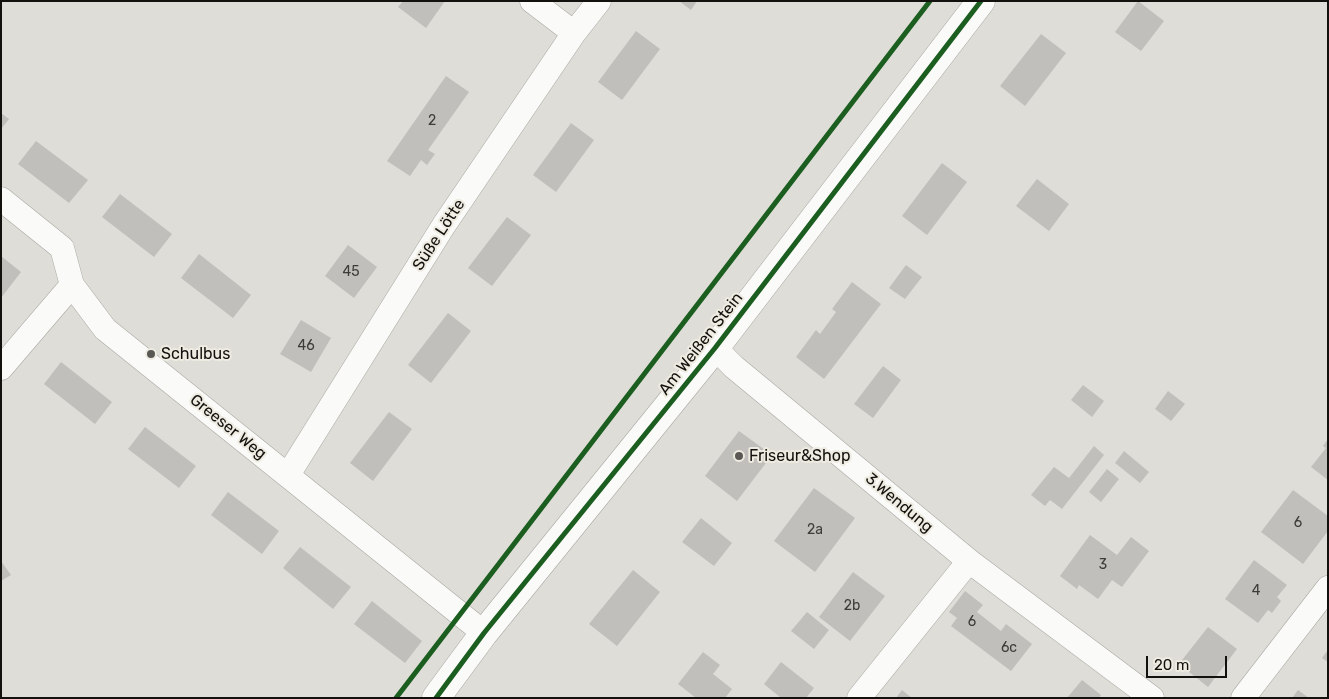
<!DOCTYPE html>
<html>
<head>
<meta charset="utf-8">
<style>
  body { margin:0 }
  #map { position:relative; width:1329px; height:699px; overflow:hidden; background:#deddd7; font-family:Rubik,sans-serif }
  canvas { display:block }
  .frame { position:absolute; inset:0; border:2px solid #12110e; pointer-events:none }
  .scale { position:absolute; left:1146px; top:656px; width:81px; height:22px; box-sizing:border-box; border:2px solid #12110e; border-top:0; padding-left:6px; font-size:15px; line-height:18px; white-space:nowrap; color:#12110e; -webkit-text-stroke:4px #eeebe1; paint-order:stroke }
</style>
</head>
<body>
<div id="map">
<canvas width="1329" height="699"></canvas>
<div class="frame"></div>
<div class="scale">20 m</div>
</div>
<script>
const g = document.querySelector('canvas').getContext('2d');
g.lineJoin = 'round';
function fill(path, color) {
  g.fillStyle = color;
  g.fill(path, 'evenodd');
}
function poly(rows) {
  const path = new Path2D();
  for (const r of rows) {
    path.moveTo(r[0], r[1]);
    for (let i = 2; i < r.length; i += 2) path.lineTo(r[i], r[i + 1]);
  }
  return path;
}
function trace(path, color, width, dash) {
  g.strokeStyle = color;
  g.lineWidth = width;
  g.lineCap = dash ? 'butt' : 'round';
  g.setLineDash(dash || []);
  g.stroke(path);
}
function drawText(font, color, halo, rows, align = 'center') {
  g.font = font + ' Rubik,sans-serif';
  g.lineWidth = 4;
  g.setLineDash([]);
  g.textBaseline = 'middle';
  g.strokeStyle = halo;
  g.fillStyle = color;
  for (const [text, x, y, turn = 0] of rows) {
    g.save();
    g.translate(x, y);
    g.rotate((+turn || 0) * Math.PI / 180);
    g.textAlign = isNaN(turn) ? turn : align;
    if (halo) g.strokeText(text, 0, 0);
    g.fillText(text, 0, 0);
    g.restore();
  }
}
const building = poly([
  [403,1,445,1,426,28,398,7],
  [679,1,697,1,691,10],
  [1138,1,1164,21,1141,51,1115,32],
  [636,31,660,49,622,100,598,82],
  [1041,34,1066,53,1025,106,1000,86],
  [446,76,469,92,428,150,435,154,427,165,421,160,410,176,387,161],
  [1,113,9,119,1,129],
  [571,123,594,140,556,192,533,175],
  [36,141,88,180,69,203,18,164],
  [942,163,967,182,927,235,902,216],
  [1037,179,1069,204,1049,231,1016,206],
  [120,194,172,234,154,257,102,217],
  [507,217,531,235,492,286,468,268],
  [348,245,377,267,354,298,325,276],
  [199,254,251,295,233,318,181,278],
  [1,256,21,272,1,298],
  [906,265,922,277,905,299,889,288],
  [852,282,881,304,824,379,796,357,816,330,820,334,836,312,832,309],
  [448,313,471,331,431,383,408,365],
  [301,320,331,338,311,372,280,354],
  [61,362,112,402,95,424,44,384],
  [883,366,901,380,873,418,854,404],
  [1083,385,1104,401,1092,417,1071,400],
  [1168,391,1185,404,1171,421,1155,409],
  [389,412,412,429,373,481,350,463],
  [145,427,196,466,179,488,128,449],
  [739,431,772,455,737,501,705,476],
  [1328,439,1328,480,1311,467,1326,448,1323,446],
  [1094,446,1104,455,1062,509,1050,500,1045,506,1031,495,1054,467,1069,478],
  [1124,451,1149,472,1140,483,1115,463],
  [1107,469,1119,479,1101,502,1089,492],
  [814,488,855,518,815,572,774,541],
  [1293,490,1328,516,1328,531,1303,564,1261,532],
  [228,492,279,531,262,554,211,515],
  [701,518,732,543,714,566,682,542],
  [1090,535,1117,555,1131,537,1149,551,1122,587,1112,580,1098,599,1079,585,1077,589,1060,576],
  [300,547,351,587,333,609,283,568],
  [1254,560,1287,585,1277,597,1281,601,1272,613,1268,610,1258,623,1225,599],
  [1,561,11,575,1,581],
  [633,570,660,592,617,646,589,624],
  [853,572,885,596,850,641,819,617],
  [965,591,983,605,977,612,1001,631,1006,624,1032,644,1011,671,951,626,957,618,949,612],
  [372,601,422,641,405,663,354,624],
  [807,612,829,630,814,649,791,631],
  [1208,627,1237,649,1208,687,1179,664],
  [1328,650,1328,662,1322,658],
  [703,652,720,665,713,674,732,689,725,698,696,698,678,684],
  [781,662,814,688,806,698,781,698,764,684],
  [1082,680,1101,695,1099,698,1067,698],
  [902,690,912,698,896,698],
  [1298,690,1309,698,1292,698]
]);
const minor = poly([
  [532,1,574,33],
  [1,199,62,248,72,285,105,329,484,633],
  [715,348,734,367,969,561,1152,698],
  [1,368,72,285],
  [288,475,444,225,574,33,599,1],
  [859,698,969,561],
  [1243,698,1328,588]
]);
const tertiary = poly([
  [436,698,484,633,715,348,981,1]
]);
const cycleway = poly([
  [396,698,930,1],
  [436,698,484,633,715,348,981,1]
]);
const markers = [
  [151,354,5,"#595854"],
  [739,456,5,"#595854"]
];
const numberNames = [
  ["2",432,121],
  ["45",351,272],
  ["46",306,346],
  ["6",1298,523],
  ["2a",815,530],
  ["3",1103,565],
  ["4",1256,591],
  ["2b",852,606],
  ["6",972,622],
  ["6c",1009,648]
];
const streetNames = [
  ["Süße Lötte",439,235,-57],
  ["Am Weißen Stein",701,344,-52],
  ["Greeser Weg",228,427,39],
  ["3.Wendung",899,503,40]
];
const poiNames = [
  ["Schulbus",161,354],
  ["Friseur&Shop",749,456]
];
fill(building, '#c0bfbb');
trace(minor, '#a9a8a3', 25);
trace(tertiary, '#a9a8a3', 29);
trace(minor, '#fafaf9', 24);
trace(tertiary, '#fafaf9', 28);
trace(cycleway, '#1b5e20', 5);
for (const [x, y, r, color] of markers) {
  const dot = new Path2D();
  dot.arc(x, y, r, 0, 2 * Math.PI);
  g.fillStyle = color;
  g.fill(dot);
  trace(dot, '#eeebe1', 2);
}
drawText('14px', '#3e3c39', null, numberNames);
drawText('16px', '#12110e', '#eeebe1', streetNames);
drawText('16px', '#12110e', '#eeebe1', poiNames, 'left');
</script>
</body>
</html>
